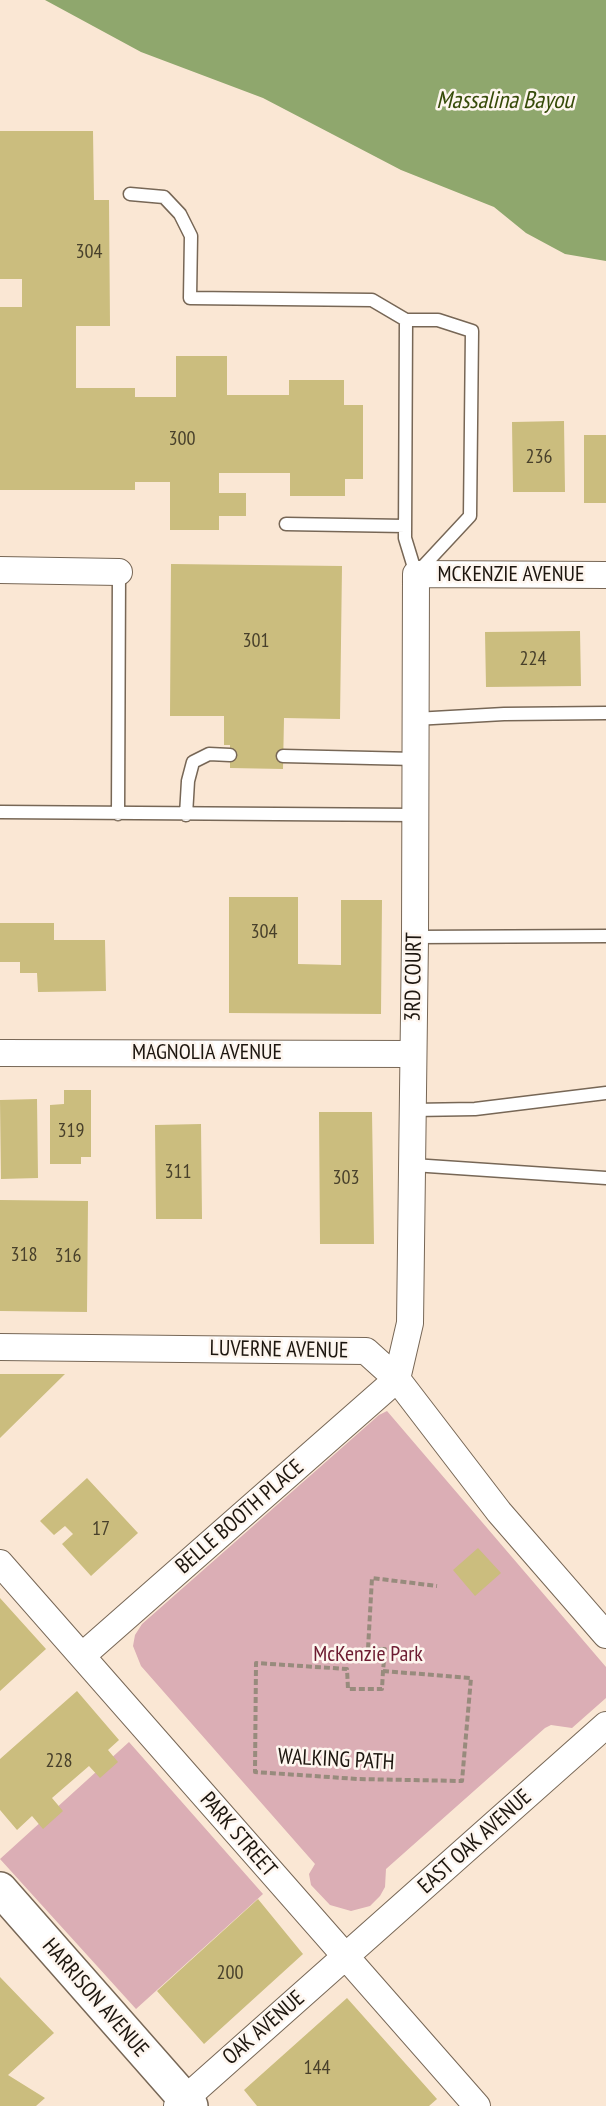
<!DOCTYPE html>
<html>
<head>
<meta charset="utf-8">
<style>
  body { margin:0 }
  canvas { display:block; background:#fae7d4 }
</style>
</head>
<body>
<canvas width="606" height="2106"></canvas>
<script>
const g = document.querySelector('canvas').getContext('2d');
g.lineJoin = 'round';
function fill(path, color) {
  g.fillStyle = color;
  g.fill(path, 'evenodd');
}
function poly(rows) {
  const path = new Path2D();
  for (const r of rows) {
    path.moveTo(r[0], r[1]);
    for (let i = 2; i < r.length; i += 2) path.lineTo(r[i], r[i + 1]);
  }
  return path;
}
function trace(path, color, width, dash) {
  g.strokeStyle = color;
  g.lineWidth = width;
  g.lineCap = dash ? 'butt' : 'round';
  g.setLineDash(dash || []);
  g.stroke(path);
}
function drawText(font, color, halo, rows, align = 'center') {
  g.font = font + ' "PT Sans Narrow",sans-serif';
  g.lineWidth = 5;
  g.setLineDash([]);
  g.textBaseline = 'middle';
  g.strokeStyle = halo;
  g.fillStyle = color;
  for (const [text, x, y, turn = 0] of rows) {
    g.save();
    g.translate(x, y);
    g.rotate((+turn || 0) * Math.PI / 180);
    g.textAlign = isNaN(turn) ? turn : align;
    if (halo) g.strokeText(text, 0, 0);
    g.fillText(text, 0, 0);
    g.restore();
  }
}
const green = poly([
  [387,1411,606,1667,606,1698,572,1728,551,1725,545,1728,386,1869,385,1887,380,1896,370,1906,351,1911,330,1905,311,1885,309,1874,315,1864,141,1666,133,1646,135,1635,142,1624,379,1415],
  [129,1742,263,1894,136,2009,0,1859]
]);
const water = poly([
  [45,0,606,0,606,261,565,254,526,233,494,207,401,170,263,98,141,52]
]);
const building = poly([
  [0,131,93,131,94,200,109,200,110,326,76,326,76,388,135,388,135,397,176,397,176,356,227,356,227,395,289,395,289,380,344,380,344,405,363,405,363,479,345,479,345,496,290,496,290,473,219,473,219,493,246,493,246,516,219,516,219,530,170,530,170,482,135,482,135,490,0,490,0,307,22,307,22,279,0,279],
  [564,421,565,492,513,492,512,422],
  [584,435,606,435,606,503,584,503],
  [171,564,342,566,340,719,284,718,283,769,230,768,230,745,224,745,224,716,170,716],
  [580,631,581,686,486,687,485,632],
  [229,897,298,897,298,964,341,965,341,900,382,900,381,1014,229,1013],
  [0,923,54,923,54,940,105,940,106,991,38,992,37,973,20,973,20,962,0,962],
  [64,1090,91,1090,91,1157,81,1157,81,1164,50,1164,50,1105,64,1104],
  [37,1099,38,1178,1,1179,0,1100],
  [319,1112,372,1112,374,1244,320,1244],
  [201,1124,202,1219,156,1219,155,1125],
  [0,1200,88,1201,87,1312,0,1311],
  [0,1374,65,1374,0,1438],
  [87,1478,138,1533,91,1576,62,1544,73,1534,65,1526,54,1535,40,1521],
  [478,1548,501,1573,475,1596,453,1570],
  [0,1598,46,1649,0,1691],
  [77,1691,119,1740,108,1750,118,1762,100,1778,89,1766,52,1798,63,1811,43,1829,32,1816,17,1830,0,1810,0,1759],
  [258,1899,303,1954,204,2044,157,1991],
  [0,1977,54,2033,8,2075,45,2098,36,2106,0,2106],
  [347,1998,437,2099,429,2106,257,2106,244,2090]
]);
const path = poly([
  [383,1671,471,1678,462,1781,358,1779,255,1772,256,1663,347,1669,348,1689,382,1689,383,1671,385,1649,368,1649,372,1578,437,1586]
]);
const lane = poly([
  [130,194,164,197,180,214,191,236,190,298,372,300,406,320],
  [406,320,438,320,472,331,470,516,416,574,405,538,406,320],
  [286,524,405,526],
  [415,719,504,714,606,713],
  [283,756,415,759],
  [0,812,415,815],
  [118,814,119,572],
  [186,815,188,781,193,762,209,754,230,755],
  [415,937,606,936],
  [413,1110,475,1109,606,1093],
  [413,1165,606,1178]
]);
const street = poly([
  [0,570,119,572],
  [0,1053,413,1054],
  [0,1347,366,1351,397,1379,499,1512,606,1635],
  [397,1379,410,1323,415,937,416,574,606,575],
  [0,1563,477,2106],
  [83,1655,397,1379],
  [177,2106,606,1725]
]);
const secondary = poly([
  [0,1889,191,2106]
]);
const numberNames = [
  ["304",89,252],
  ["300",182,439],
  ["236",539,457],
  ["301",256,641],
  ["224",533,659],
  ["304",264,932],
  ["319",71,1131],
  ["311",178,1172],
  ["303",346,1178],
  ["318",24,1255],
  ["316",68,1256],
  ["17",101,1529],
  ["228",59,1761],
  ["200",230,1973],
  ["144",317,2068]
];
const streetNames = [
  ["MCKENZIE AVENUE",511,575],
  ["3RD COURT",414,977,-89],
  ["MAGNOLIA AVENUE",207,1053],
  ["LUVERNE AVENUE",279,1350,1],
  ["BELLE BOOTH PLACE",240,1517,-41],
  ["WALKING PATH",336,1760,3],
  ["PARK STREET",238,1835,49],
  ["EAST OAK AVENUE",475,1842,-42],
  ["HARRISON AVENUE",95,1998,49],
  ["OAK AVENUE",264,2028,-41]
];
const parkNames = [
  ["McKenzie Park",368,1655]
];
const waterNames = [
  ["Massalina Bayou",505,101]
];
fill(green, '#dbaeb5');
fill(water, '#8fa76d');
fill(building, '#cbbd7e');
trace(lane, '#776756', 15);
trace(street, '#776756', 28);
trace(secondary, '#776756', 36);
trace(path, '#988b7d', 4, [6, 3]);
trace(lane, '#fff', 12);
trace(street, '#fff', 26);
trace(secondary, '#fff', 33);
drawText('20px', '#48402b', null, numberNames);
drawText('22px', '#1d160f', '#fef6ef', streetNames);
drawText('22px', '#6d1c32', '#fef6ef', parkNames);
drawText('italic 24px', '#364b09', '#fef6ef', waterNames);
</script>
</body>
</html>
